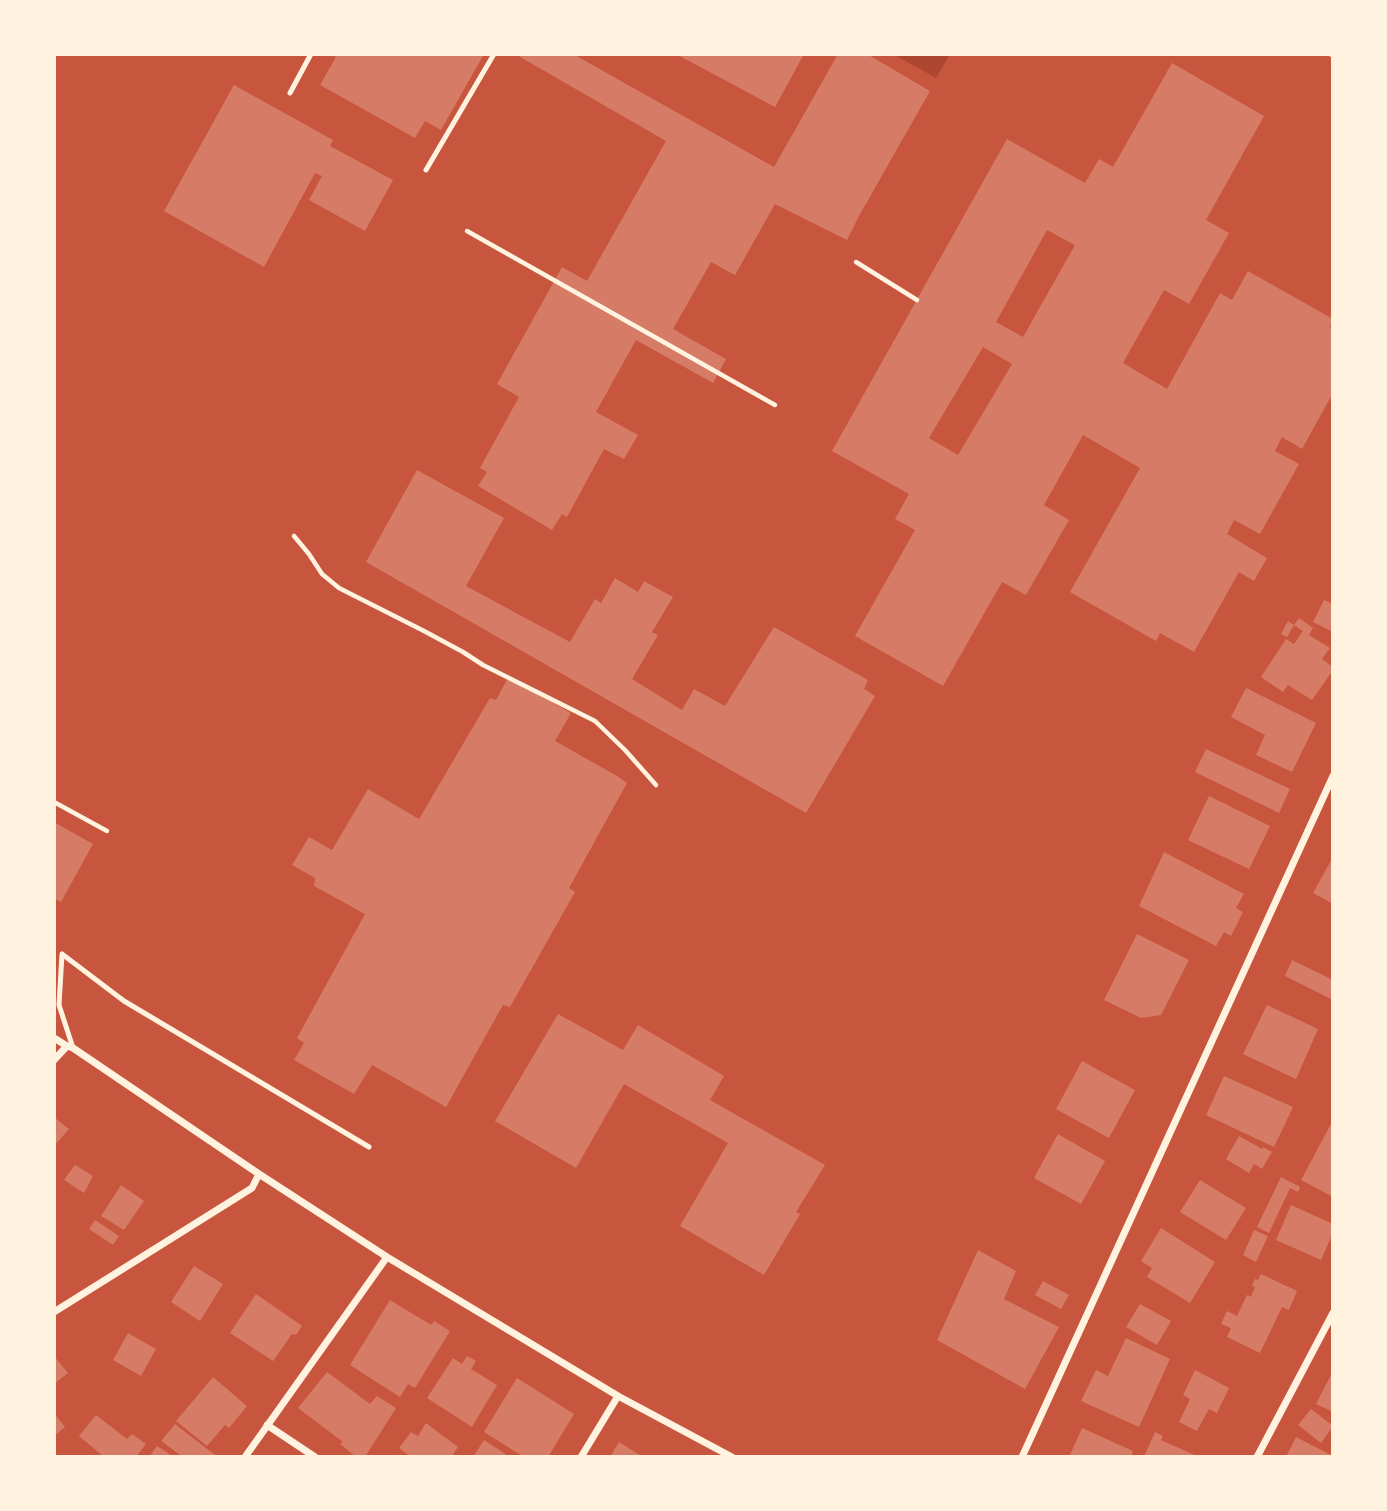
<!DOCTYPE html>
<html>
<head>
<meta charset="utf-8">
<style>
  body { margin:0 }
  #map { position:relative; width:1387px; height:1511px; overflow:hidden; background:#c8553d; font-family:"Times New Roman",serif }
  canvas { display:block }
  .frame { position:absolute; inset:0; border:56px solid #fff3e0; pointer-events:none }
</style>
</head>
<body>
<div id="map">
<canvas width="1387" height="1511"></canvas>
<div class="frame"></div>
</div>
<script>
const g = document.querySelector('canvas').getContext('2d');
g.lineJoin = 'round';
function fill(path, color) {
  g.fillStyle = color;
  g.fill(path, 'evenodd');
}
function poly(rows) {
  const path = new Path2D();
  for (const r of rows) {
    path.moveTo(r[0], r[1]);
    for (let i = 2; i < r.length; i += 2) path.lineTo(r[i], r[i + 1]);
  }
  return path;
}
function trace(path, color, width, dash) {
  g.strokeStyle = color;
  g.lineWidth = width;
  g.lineCap = dash ? 'butt' : 'round';
  g.setLineDash(dash || []);
  g.stroke(path);
}
const green = poly([
  [893,54,950,54,936,78]
]);
const building = poly([
  [330,54,484,54,441,130,425,121,415,138,320,85,336,57],
  [515,54,573,54,774,167,838,54,867,54,930,91,859,216,847,240,775,204,735,275,711,262,673,329,726,359,713,383,636,340,596,412,638,435,624,459,604,449,567,517,562,514,552,530,478,486,487,472,480,468,519,397,497,384,562,267,587,281,666,141],
  [676,54,804,54,775,107],
  [1172,63,1264,116,1206,220,1229,233,1189,304,1164,290,1123,363,1167,389,1220,293,1232,300,1248,271,1333,319,1330,327,1333,329,1333,393,1302,449,1282,437,1275,451,1299,464,1260,534,1234,520,1227,534,1267,558,1254,581,1239,572,1194,652,1160,633,1156,641,1070,592,1140,468,1083,435,1044,505,1069,520,1026,595,1002,582,943,686,855,636,915,530,895,519,909,494,832,451,1007,139,1085,183,1099,159,1113,167],
  [1047,230,1075,245,1023,337,996,322],
  [983,347,1012,364,958,455,929,438],
  [234,85,333,140,330,146,393,180,365,231,309,200,322,176,315,173,264,267,164,211],
  [417,470,504,518,466,586,570,642,595,599,601,603,615,578,638,592,644,581,673,597,652,632,658,635,632,679,682,710,694,689,725,706,774,627,868,680,864,689,875,696,806,813,366,562],
  [1324,600,1333,604,1333,632,1313,622],
  [1299,618,1313,628,1309,635,1330,648,1322,659,1333,667,1333,670,1312,700,1288,685,1283,692,1261,677,1286,639,1294,644,1303,631,1294,625],
  [1288,621,1294,625,1287,637,1281,634],
  [508,678,571,713,555,741,617,776,627,783,569,888,575,892,510,1007,503,1005,446,1107,372,1065,354,1094,294,1060,304,1043,297,1038,365,914,314,886,315,878,292,865,309,837,332,850,368,789,419,819,490,698,496,700],
  [1246,688,1316,723,1292,772,1256,755,1265,735,1231,717],
  [1206,749,1290,789,1279,813,1195,772],
  [1209,796,1270,826,1249,869,1188,840],
  [54,822,93,844,61,902,54,898],
  [1164,852,1244,894,1236,908,1243,912,1231,936,1224,932,1216,946,1139,906],
  [1333,857,1333,904,1313,893],
  [1137,934,1189,960,1161,1015,1141,1018,1104,1000],
  [1292,960,1333,980,1333,1000,1285,976],
  [1267,1005,1318,1029,1296,1079,1243,1054],
  [558,1014,623,1050,638,1025,724,1076,710,1100,825,1165,796,1212,800,1214,764,1275,680,1226,728,1143,624,1084,576,1168,495,1121],
  [1082,1061,1135,1090,1109,1138,1056,1109],
  [1224,1076,1293,1107,1274,1147,1206,1115],
  [54,1117,69,1129,54,1146],
  [1333,1120,1333,1197,1301,1180],
  [1058,1134,1105,1161,1081,1204,1034,1178],
  [1239,1136,1262,1149,1263,1147,1272,1152,1262,1169,1254,1164,1249,1173,1226,1159],
  [75,1165,93,1176,84,1193,64,1180],
  [1281,1177,1300,1187,1298,1192,1290,1188,1269,1233,1257,1227],
  [1200,1180,1246,1208,1226,1240,1180,1212],
  [121,1185,144,1201,124,1230,101,1216],
  [1291,1205,1333,1224,1333,1233,1321,1260,1276,1240],
  [95,1220,119,1236,113,1245,89,1229],
  [1161,1228,1215,1262,1190,1303,1147,1277,1152,1268,1141,1261],
  [1254,1230,1268,1236,1256,1262,1243,1255],
  [978,1250,1016,1271,1004,1299,1059,1327,1025,1389,937,1340],
  [194,1266,223,1284,200,1321,171,1302],
  [1261,1274,1297,1291,1289,1310,1282,1307,1260,1353,1227,1337,1231,1328,1221,1324,1227,1311,1237,1316,1247,1295,1251,1297,1255,1287,1252,1286,1255,1279,1258,1280],
  [1043,1281,1069,1295,1061,1309,1035,1295],
  [256,1294,302,1326,296,1335,292,1334,273,1361,230,1333],
  [390,1300,431,1325,434,1321,450,1331,415,1388,408,1384,400,1397,350,1365],
  [1140,1304,1171,1321,1157,1345,1126,1327],
  [128,1333,156,1349,141,1376,113,1360],
  [1126,1338,1170,1359,1139,1427,1081,1401,1096,1370,1108,1376],
  [54,1356,68,1373,54,1384],
  [467,1356,476,1361,471,1369,497,1385,472,1427,427,1398,453,1358,462,1364],
  [1195,1370,1229,1388,1217,1413,1209,1409,1197,1431,1179,1422,1190,1399,1183,1395],
  [1333,1371,1333,1412,1316,1404],
  [327,1372,370,1404,377,1396,396,1408,365,1457,356,1457,340,1444,343,1442,298,1408],
  [213,1377,247,1406,229,1428,225,1425,207,1446,176,1421],
  [517,1378,574,1414,548,1457,524,1457,484,1432],
  [1311,1409,1333,1426,1321,1443,1298,1425],
  [54,1413,65,1427,54,1436],
  [96,1415,127,1439,132,1434,146,1444,136,1457,104,1457,79,1436],
  [426,1423,458,1447,451,1457,411,1457,399,1448,411,1432,418,1436],
  [175,1424,215,1455,213,1457,183,1457,161,1441],
  [1082,1428,1133,1451,1131,1457,1069,1457],
  [1155,1432,1163,1436,1161,1440,1199,1457,1144,1457],
  [1296,1437,1333,1456,1333,1457,1286,1457],
  [484,1440,510,1457,473,1457],
  [619,1442,643,1457,610,1457],
  [157,1446,168,1453,172,1457,149,1457]
]);
const path = poly([
  [1330,54,1333,55],
  [467,231,775,405],
  [856,262,917,300],
  [294,536,309,554,322,574,339,588,424,631,463,652,483,665,595,721,625,750,656,785],
  [54,802,107,831]
]);
const service = poly([
  [290,93,311,54],
  [426,170,494,54],
  [62,954,124,1001,369,1147],
  [62,954,59,1005,73,1048]
]);
const minor = poly([
  [54,1038,67,1046,73,1048,259,1174,387,1257,618,1396,732,1457],
  [54,1060,67,1046],
  [54,1312,252,1188,259,1174],
  [267,1425,315,1457],
  [245,1457,387,1257],
  [581,1457,618,1396],
  [1022,1457,1333,776],
  [1257,1457,1333,1313]
]);
fill(green, '#ae4732');
fill(building, '#d67c66');
trace(path, '#fff3e0', 4.5);
trace(service, '#fff3e0', 5);
trace(minor, '#fff3e0', 7);
</script>
</body>
</html>
